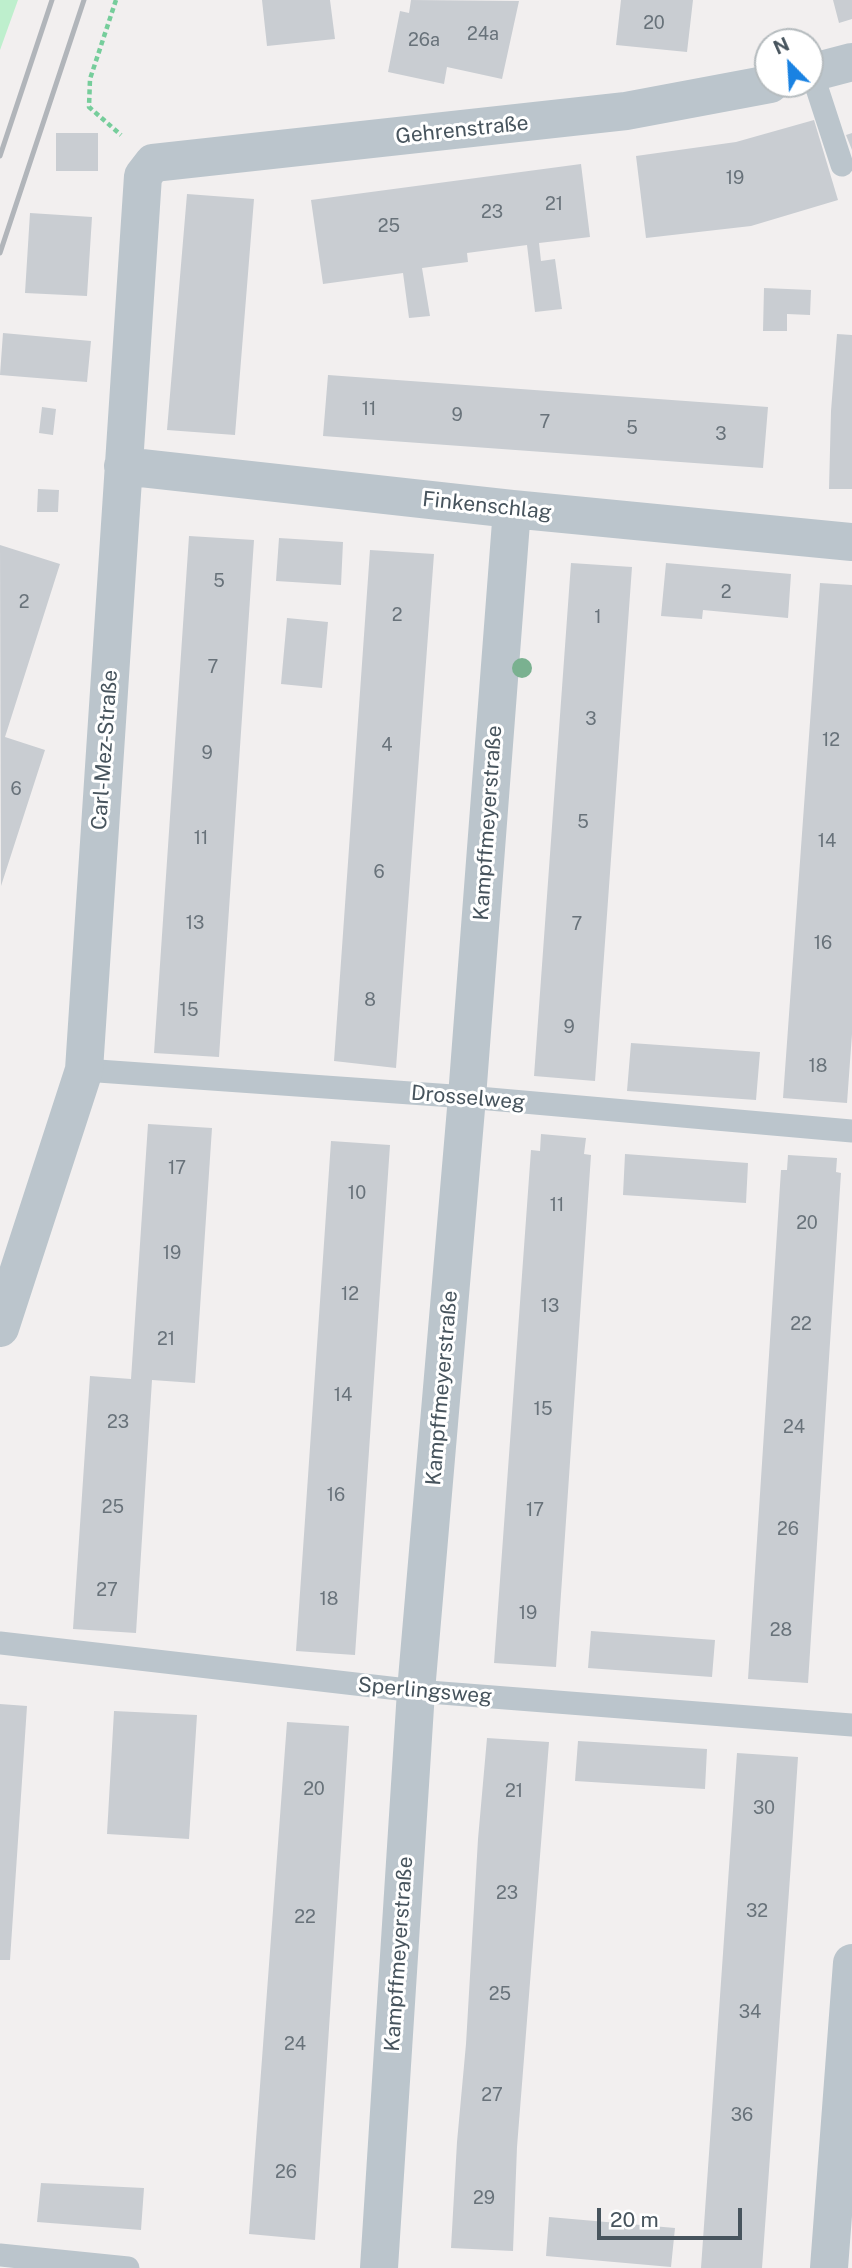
<!DOCTYPE html>
<html>
<head>
<meta charset="utf-8">
<style>
  body { margin:0 }
  #map { position:relative; width:852px; height:2268px; overflow:hidden; background:#f2efef; font-family:"Public Sans",sans-serif }
  canvas { display:block }
  .north { position:absolute; left:754px; top:28px; width:70px; height:70px; box-sizing:border-box; background:#fff; border:2px solid #b5bbbe; border-radius:50%; rotate:336deg; font-size:19px; font-weight:700; line-height:28px; text-align:center; color:#47545d }
  .north::after { content:''; display:block; margin:auto; width:24px; height:32px; background:#1982e2; clip-path:polygon(50% 0,100% 100%,50% 72%,0 100%) }
  .scale { position:absolute; left:597px; top:2208px; width:145px; height:32px; box-sizing:border-box; border:4px solid #47545d; border-top:0; padding-left:9px; font-size:21px; line-height:24px; white-space:nowrap; color:#47545d; -webkit-text-stroke:5px #fff; paint-order:stroke }
</style>
</head>
<body>
<div id="map">
<canvas width="852" height="2268"></canvas>
<div class="north">N</div>
<div class="scale">20 m</div>
</div>
<script>
const g = document.querySelector('canvas').getContext('2d');
g.lineJoin = 'round';
function fill(path, color) {
  g.fillStyle = color;
  g.fill(path, 'evenodd');
}
function poly(rows) {
  const path = new Path2D();
  for (const r of rows) {
    path.moveTo(r[0], r[1]);
    for (let i = 2; i < r.length; i += 2) path.lineTo(r[i], r[i + 1]);
  }
  return path;
}
function trace(path, color, width, dash) {
  g.strokeStyle = color;
  g.lineWidth = width;
  g.lineCap = dash ? 'butt' : 'round';
  g.setLineDash(dash || []);
  g.stroke(path);
}
function drawText(font, color, halo, rows, align = 'center') {
  g.font = font + ' "Public Sans",sans-serif';
  g.lineWidth = 6;
  g.setLineDash([]);
  g.textBaseline = 'middle';
  g.strokeStyle = halo;
  g.fillStyle = color;
  for (const [text, x, y, turn = 0] of rows) {
    g.save();
    g.translate(x, y);
    g.rotate((+turn || 0) * Math.PI / 180);
    g.textAlign = isNaN(turn) ? turn : align;
    if (halo) g.strokeText(text, 0, 0);
    g.fillText(text, 0, 0);
    g.restore();
  }
}
const green = poly([
  [0,0,18,0,0,50]
]);
const building = poly([
  [262,0,330,0,335,39,267,46],
  [411,0,519,1,502,79,447,67,444,84,388,72,400,11,409,13],
  [621,0,693,0,687,52,616,45],
  [833,0,852,0,852,19,839,23],
  [814,120,838,200,751,226,646,238,636,156,736,142],
  [56,133,98,133,98,171,56,171],
  [852,133,852,150,846,135],
  [581,164,590,237,539,243,541,261,555,259,562,309,535,312,527,245,467,253,468,262,422,268,430,316,409,318,403,273,323,284,311,200],
  [187,194,254,199,235,435,167,430],
  [30,213,92,217,87,296,25,293],
  [764,288,811,290,810,315,787,314,787,331,763,331],
  [3,333,91,341,87,382,0,375],
  [837,334,852,335,852,489,829,489,831,411],
  [328,375,768,407,763,468,323,436],
  [42,407,56,409,53,435,39,433],
  [38,489,59,490,58,512,37,512],
  [189,536,254,540,219,1057,154,1053],
  [279,538,343,542,341,585,276,581],
  [0,545,60,564,5,737,45,750,1,886],
  [370,550,434,554,396,1068,334,1061],
  [571,563,632,567,595,1081,534,1076],
  [666,563,791,574,788,618,703,610,702,619,661,616],
  [820,583,852,585,852,1034,847,1103,783,1098],
  [287,618,328,622,322,688,281,684],
  [631,1043,760,1052,756,1100,627,1091],
  [148,1124,212,1128,195,1383,152,1380,136,1633,73,1629,90,1376,131,1379],
  [541,1134,586,1138,584,1154,591,1155,556,1667,494,1663,531,1150,540,1151],
  [331,1141,390,1145,355,1655,296,1651],
  [625,1154,748,1163,746,1203,623,1195],
  [788,1155,837,1158,836,1172,841,1173,808,1683,748,1679,781,1170,787,1170],
  [591,1631,715,1640,712,1677,588,1668],
  [0,1704,27,1706,10,1960,0,1960],
  [114,1711,197,1715,189,1839,107,1834],
  [287,1722,349,1726,315,2240,249,2234],
  [487,1738,549,1742,517,2147,513,2251,451,2248,457,2142,466,2044,478,1839],
  [578,1741,707,1749,705,1789,575,1781],
  [737,1753,798,1757,791,1863,762,2268,701,2268],
  [41,2183,144,2188,141,2230,37,2222],
  [549,2217,675,2228,671,2267,546,2256]
]);
const path = poly([
  [116,0,90,79,89,107,121,135]
]);
const service = poly([
  [812,73,842,165],
  [84,1070,467,1097,852,1131],
  [0,1643,416,1691,852,1725],
  [0,2255,128,2268]
]);
const minor = poly([
  [810,73,852,62],
  [123,466,512,509,852,542],
  [0,1328,84,1070,143,176,153,163,626,111,770,84],
  [379,2268,416,1691,467,1097,512,509],
  [829,2268,852,1963]
]);
const rail = poly([
  [0,156,52,0],
  [0,253,84,0]
]);
const trees = [
  [522,668]
];
const numberNames = [
  ["20",654,23],
  ["24a",483,34],
  ["26a",424,40],
  ["19",735,178],
  ["21",554,204],
  ["23",492,212],
  ["25",389,226],
  ["11",369,409],
  ["9",457,415],
  ["7",545,422],
  ["5",632,428],
  ["3",721,434],
  ["5",219,581],
  ["2",726,592],
  ["2",24,602],
  ["2",397,615],
  ["1",598,617],
  ["7",213,667],
  ["3",591,719],
  ["12",831,740],
  ["4",387,745],
  ["9",207,753],
  ["6",16,789],
  ["5",583,822],
  ["11",201,838],
  ["14",827,841],
  ["6",379,872],
  ["13",195,923],
  ["7",577,924],
  ["16",823,943],
  ["8",370,1000],
  ["15",189,1010],
  ["9",569,1027],
  ["18",818,1066],
  ["17",177,1168],
  ["10",357,1193],
  ["11",557,1205],
  ["20",807,1223],
  ["19",172,1253],
  ["12",350,1294],
  ["13",550,1306],
  ["22",801,1324],
  ["21",166,1339],
  ["14",343,1395],
  ["15",543,1409],
  ["23",118,1422],
  ["24",794,1427],
  ["16",336,1495],
  ["25",113,1507],
  ["17",535,1510],
  ["26",788,1529],
  ["27",107,1590],
  ["18",329,1599],
  ["19",528,1613],
  ["28",781,1630],
  ["20",314,1789],
  ["21",514,1791],
  ["30",764,1808],
  ["23",507,1893],
  ["32",757,1911],
  ["22",305,1917],
  ["25",500,1994],
  ["34",750,2012],
  ["24",295,2044],
  ["27",492,2095],
  ["36",742,2115],
  ["26",286,2172],
  ["29",484,2198]
];
const streetNames = [
  ["Gehrenstraße",462,130,-6],
  ["Finkenschlag",487,506,6],
  ["Carl-Mez-Straße",105,750,-86],
  ["Kampffmeyerstraße",488,823,-86],
  ["Drosselweg",468,1098,5],
  ["Kampffmeyerstraße",442,1388,-85],
  ["Sperlingsweg",425,1691,5],
  ["Kampffmeyerstraße",399,1954,-86]
];
fill(green, '#beefcd');
fill(building, '#c9cdd2');
trace(path, '#76cd9b', 4.5, [5, 3.5]);
trace(service, '#bbc5cc', 23);
trace(minor, '#bbc5cc', 38);
trace(rail, '#b1b5ba', 5);
g.fillStyle = '#7ab190';
for (const [x, y] of trees) {
  g.beginPath();
  g.arc(x, y, 10, 0, 2 * Math.PI);
  g.fill();
}
drawText('18px', '#68727a', null, numberNames);
drawText('21px', '#47545d', '#fff', streetNames);
</script>
</body>
</html>
